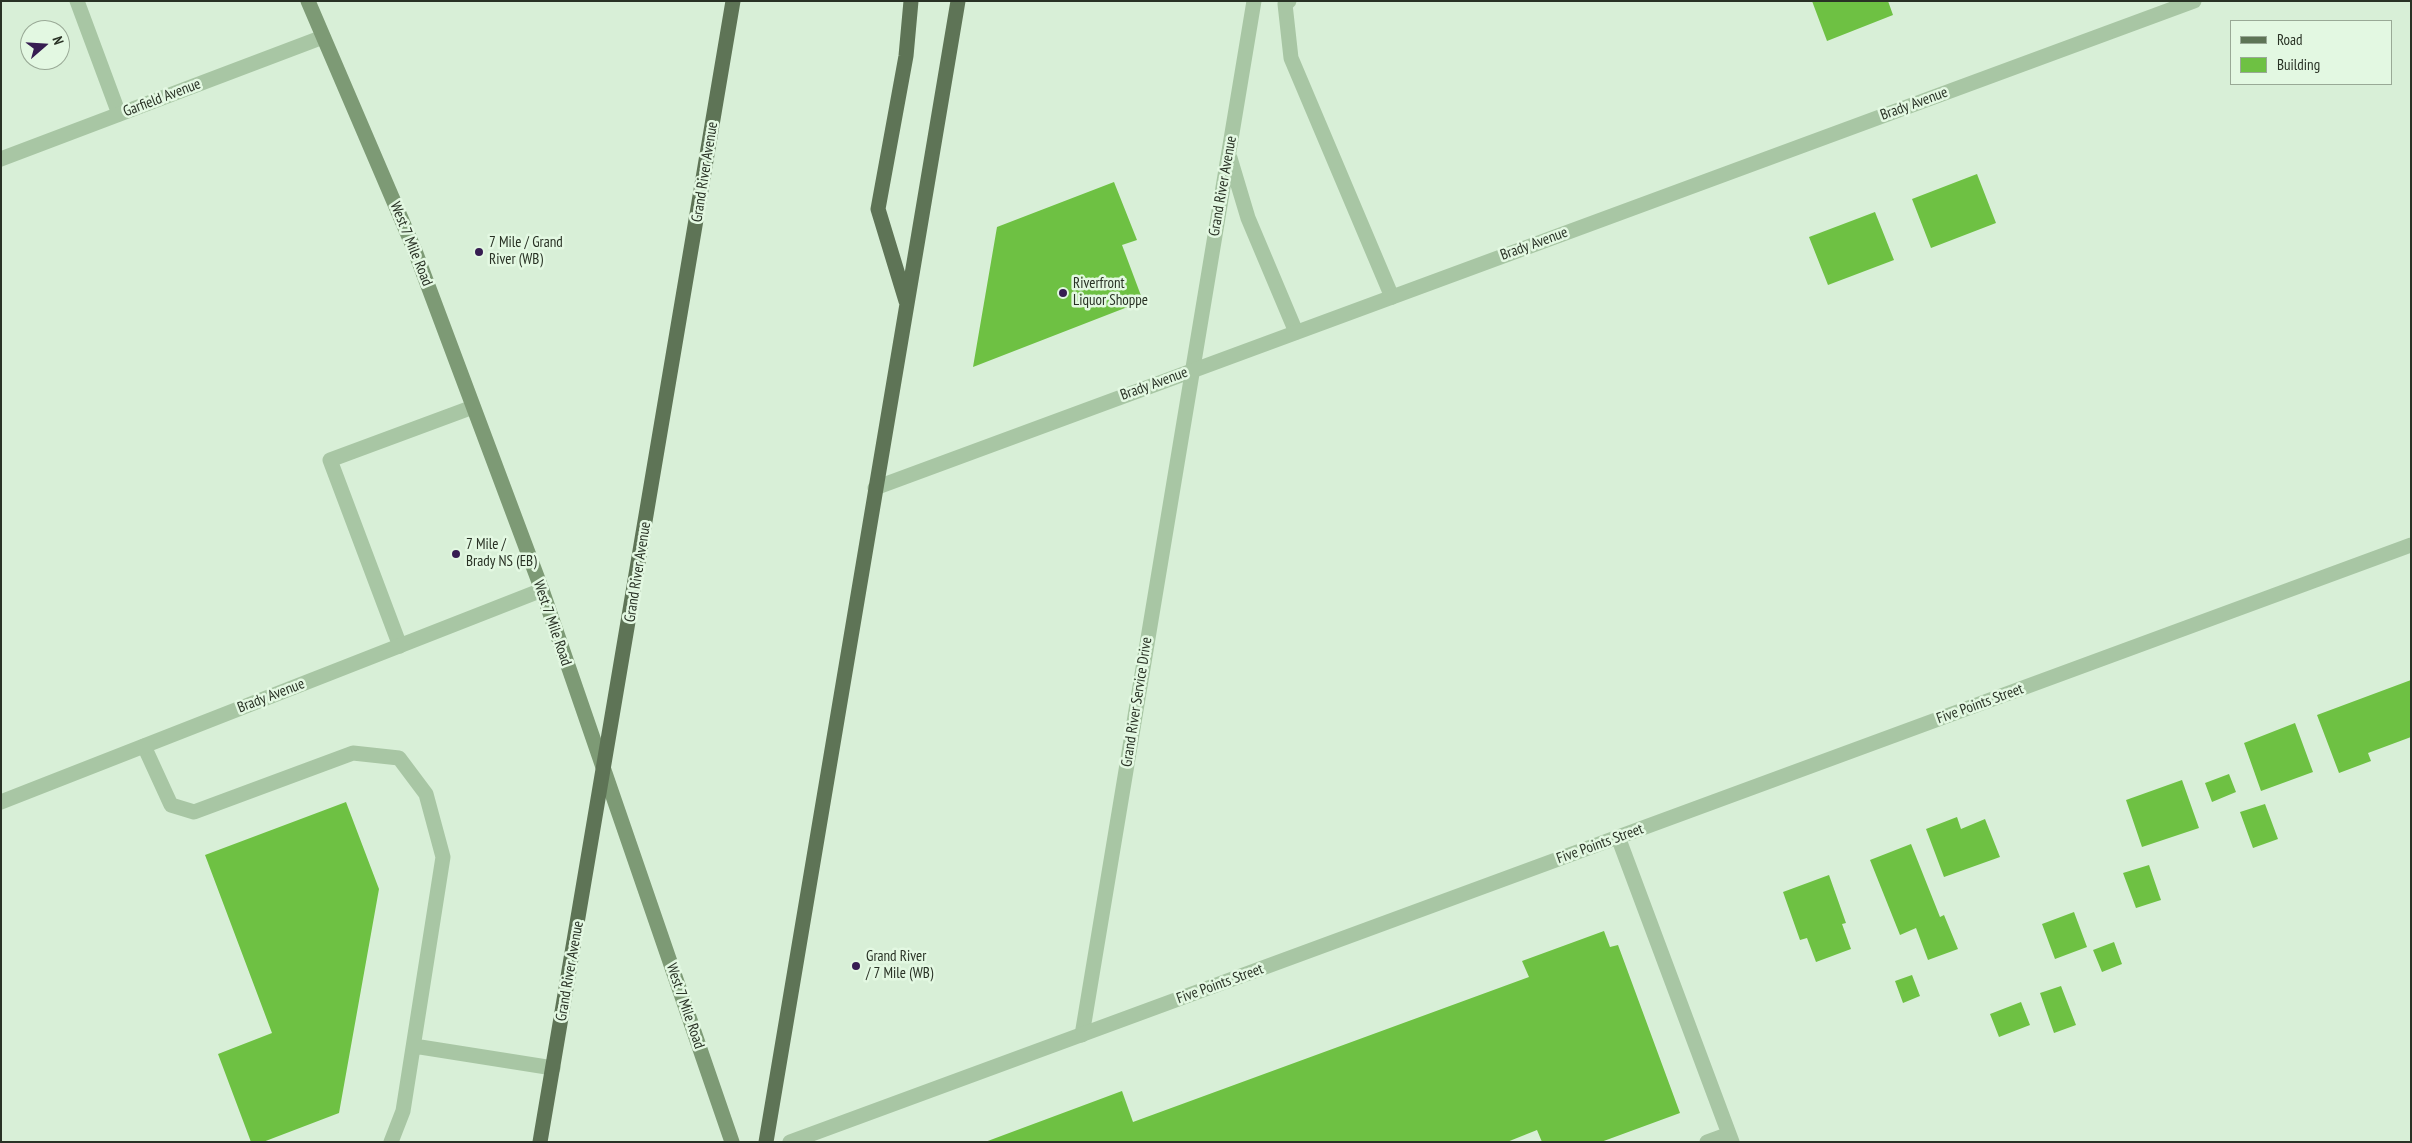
<!DOCTYPE html>
<html>
<head>
<meta charset="utf-8">
<style>
  body { margin:0 }
  #map { position:relative; width:2412px; height:1143px; overflow:hidden; background:#d8efd7; font-family:"PT Sans Narrow",sans-serif }
  canvas { display:block }
  .frame { position:absolute; inset:0; border:2px solid #293225; pointer-events:none }
  .legend { position:absolute; left:2230px; top:20px; width:162px; height:65px; box-sizing:border-box; background:#e3f8e2; border:1px solid #99a996; margin:0; padding:6px 9px; list-style:none; font-size:15px; color:#293225 }
  .legend li { display:flex; align-items:center; gap:10px; height:25px }
  .legend b { width:25px; border:1px solid #99a996 }
  .north { position:absolute; left:20px; top:20px; width:50px; height:50px; box-sizing:border-box; background:#e3f8e2; border:1px solid #99a996; border-radius:50%; rotate:71deg; font-size:14px; font-weight:700; line-height:20px; text-align:center; color:#293225 }
  .north::after { content:''; display:block; margin:auto; width:18px; height:22px; background:#361d51; clip-path:polygon(50% 0,100% 100%,50% 72%,0 100%) }
</style>
</head>
<body>
<div id="map">
<canvas width="2412" height="1143"></canvas>
<div class="frame"></div>
<ul class="legend">
<li><b style="height:6px;background:#5e7456"></b>Road</li>
<li><b style="height:14px;background:#6ec143"></b>Building</li>
</ul>
<div class="north">N</div>
</div>
<script>
const g = document.querySelector('canvas').getContext('2d');
g.lineJoin = 'round';
function fill(path, color) {
  g.fillStyle = color;
  g.fill(path, 'evenodd');
}
function poly(rows) {
  const path = new Path2D();
  for (const r of rows) {
    path.moveTo(r[0], r[1]);
    for (let i = 2; i < r.length; i += 2) path.lineTo(r[i], r[i + 1]);
  }
  return path;
}
function trace(path, color, width, dash) {
  g.strokeStyle = color;
  g.lineWidth = width;
  g.lineCap = dash ? 'butt' : 'round';
  g.setLineDash(dash || []);
  g.stroke(path);
}
function drawText(font, color, halo, rows, align = 'center') {
  g.font = font + ' "PT Sans Narrow",sans-serif';
  g.lineWidth = 5;
  g.setLineDash([]);
  g.textBaseline = 'middle';
  g.strokeStyle = halo;
  g.fillStyle = color;
  for (const [text, x, y, turn = 0] of rows) {
    g.save();
    g.translate(x, y);
    g.rotate((+turn || 0) * Math.PI / 180);
    g.textAlign = isNaN(turn) ? turn : align;
    if (halo) g.strokeText(text, 0, 0);
    g.fillText(text, 0, 0);
    g.restore();
  }
}
const building = poly([
  [1812,1,1888,1,1893,15,1827,41],
  [1977,174,1996,223,1931,248,1912,199],
  [1114,182,1137,240,1122,245,1143,301,973,367,997,227],
  [1875,212,1894,260,1828,285,1809,237],
  [2411,680,2411,737,2368,753,2371,761,2339,773,2317,715],
  [2295,723,2313,772,2261,791,2244,743],
  [2229,774,2236,792,2212,802,2205,783],
  [2182,780,2199,828,2142,847,2126,800],
  [346,802,379,889,339,1113,263,1142,251,1142,218,1054,272,1033,205,855],
  [2265,804,2278,839,2253,848,2240,812],
  [1957,817,1961,829,1985,819,2000,857,1944,877,1926,829],
  [1911,844,1940,917,1944,915,1958,949,1928,960,1916,928,1900,935,1870,860],
  [2149,865,2161,900,2136,908,2123,873],
  [1829,875,1846,923,1842,924,1851,949,1816,962,1807,938,1800,940,1783,892],
  [2074,912,2087,947,2055,959,2042,924],
  [1604,931,1610,947,1618,945,1680,1113,1601,1142,1542,1142,1537,1130,1507,1142,985,1142,1122,1091,1133,1122,1529,977,1522,961],
  [2114,942,2122,964,2102,972,2093,950],
  [1912,975,1920,996,1903,1003,1895,981],
  [2061,986,2076,1025,2054,1033,2040,993],
  [2021,1002,2030,1025,1999,1037,1990,1014]
]);
const lane = poly([
  [77,1,119,114],
  [1289,1,1285,4,1291,58,1392,297],
  [1230,158,1248,218,1296,332],
  [400,646,330,460,473,407],
  [144,746,171,805,194,812,353,753,399,758,426,794,443,857,403,1111,391,1142],
  [1618,837,1732,1142],
  [1082,1035,1254,1],
  [414,1046,553,1068],
  [1707,1142,1729,1134]
]);
const street = poly([
  [1,159,323,37],
  [875,488,2194,1],
  [1,802,542,590],
  [790,1142,2411,545]
]);
const secondary = poly([
  [308,1,415,251,542,590,732,1142]
]);
const primary = poly([
  [906,301,878,209,906,56,911,1],
  [540,1142,733,1],
  [766,1142,958,1]
]);
const markers = [
  [479,252,5,"#361d51"],
  [1063,293,5,"#361d51"],
  [456,554,5,"#361d51"],
  [856,966,5,"#361d51"]
];
const streetNames = [
  ["Garfield Avenue",162,98,-21],
  ["Brady Avenue",1914,104,-20],
  ["Grand River Avenue",705,172,-81],
  ["Grand River Avenue",1223,186,-80],
  ["West 7 Mile Road",411,244,68],
  ["Brady Avenue",1534,244,-20],
  ["Brady Avenue",1154,384,-20],
  ["Grand River Avenue",638,572,-81],
  ["West 7 Mile Road",552,623,71],
  ["Brady Avenue",271,696,-21],
  ["Grand River Service Drive",1137,702,-81],
  ["Five Points Street",1980,704,-20],
  ["Five Points Street",1600,844,-20],
  ["Grand River Avenue",570,971,-80],
  ["Five Points Street",1220,984,-20],
  ["West 7 Mile Road",685,1006,71]
];
const poiNames = [
  ["7 Mile / Grand",489,243],
  ["River (WB)",489,260],
  ["Riverfront",1073,284],
  ["Liquor Shoppe",1073,301],
  ["7 Mile /",466,545],
  ["Brady NS (EB)",466,562],
  ["Grand River",866,957],
  ["/ 7 Mile (WB)",866,974]
];
fill(building, '#6ec143');
trace(lane, '#a8c6a4', 15);
trace(street, '#a8c6a4', 15);
trace(secondary, '#7d9a75', 15);
trace(primary, '#5e7456', 15);
for (const [x, y, r, color] of markers) {
  const dot = new Path2D();
  dot.arc(x, y, r, 0, 2 * Math.PI);
  g.fillStyle = color;
  g.fill(dot);
  trace(dot, '#e3f8e2', 2);
}
drawText('15px', '#293225', '#e3f8e2', streetNames);
drawText('15px', '#293225', '#e3f8e2', poiNames, 'left');
</script>
</body>
</html>
